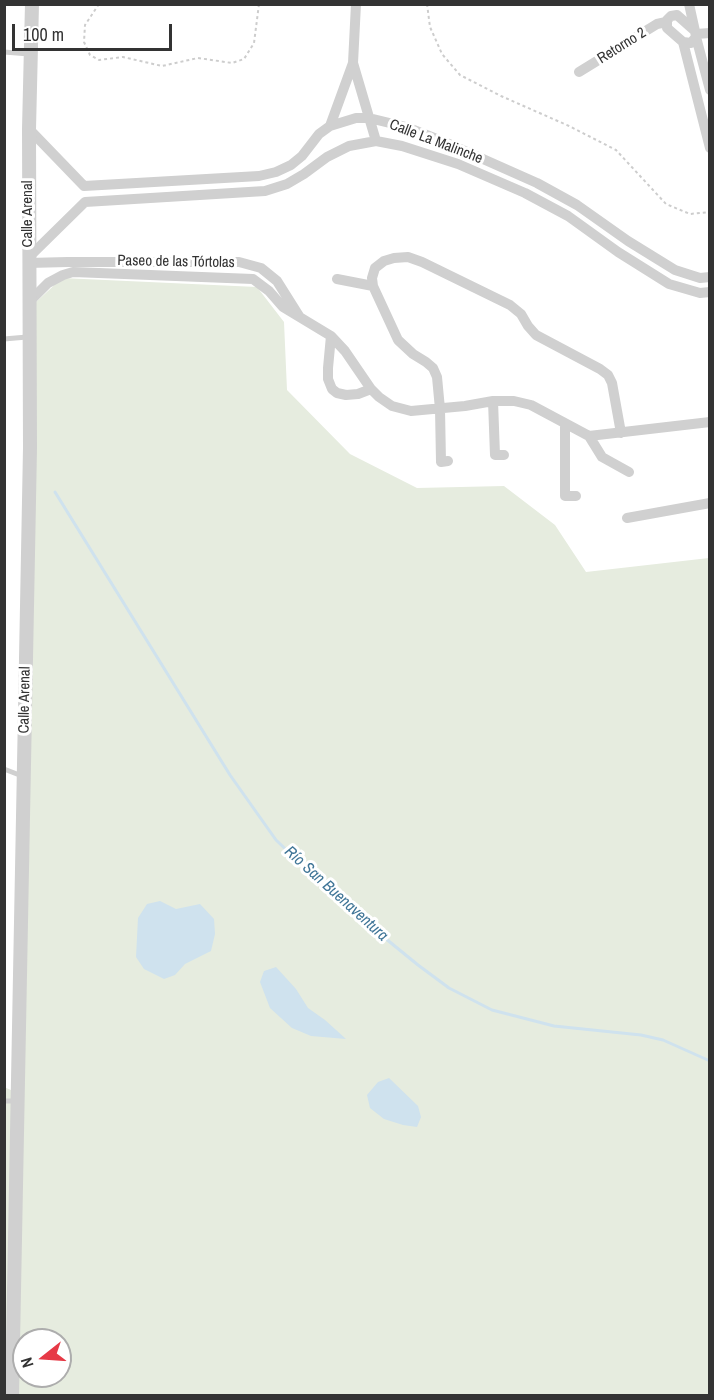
<!DOCTYPE html>
<html>
<head>
<meta charset="utf-8">
<style>
  body { margin:0 }
  #map { position:relative; width:714px; height:1400px; overflow:hidden; background:#fff; font-family:"Archivo Narrow",sans-serif }
  canvas { display:block }
  .frame { position:absolute; inset:0; border:6px solid #333; pointer-events:none }
  .north { position:absolute; left:12px; top:1328px; width:60px; height:60px; box-sizing:border-box; background:#fff; border:2px solid #adadad; border-radius:50%; rotate:253deg; font-size:16px; font-weight:700; line-height:24px; text-align:center; color:#333 }
  .north::after { content:''; display:block; margin:auto; width:21px; height:27px; background:#e63946; clip-path:polygon(50% 0,100% 100%,50% 72%,0 100%) }
  .scale { position:absolute; left:12px; top:24px; width:160px; height:27px; box-sizing:border-box; border:3px solid #333; border-top:0; padding-left:8px; font-size:18px; line-height:21px; white-space:nowrap; color:#333; -webkit-text-stroke:4px #fff; paint-order:stroke }
</style>
</head>
<body>
<div id="map">
<canvas width="714" height="1400"></canvas>
<div class="frame"></div>
<div class="north">N</div>
<div class="scale">100 m</div>
</div>
<script>
const g = document.querySelector('canvas').getContext('2d');
g.lineJoin = 'round';
function fill(path, color) {
  g.fillStyle = color;
  g.fill(path, 'evenodd');
}
function poly(rows) {
  const path = new Path2D();
  for (const r of rows) {
    path.moveTo(r[0], r[1]);
    for (let i = 2; i < r.length; i += 2) path.lineTo(r[i], r[i + 1]);
  }
  return path;
}
function trace(path, color, width, dash) {
  g.strokeStyle = color;
  g.lineWidth = width;
  g.lineCap = dash ? 'butt' : 'round';
  g.setLineDash(dash || []);
  g.stroke(path);
}
function drawText(font, color, halo, rows, align = 'center') {
  g.font = font + ' "Archivo Narrow",sans-serif';
  g.lineWidth = 6;
  g.setLineDash([]);
  g.textBaseline = 'middle';
  g.strokeStyle = halo;
  g.fillStyle = color;
  for (const [text, x, y, turn = 0] of rows) {
    g.save();
    g.translate(x, y);
    g.rotate((+turn || 0) * Math.PI / 180);
    g.textAlign = isNaN(turn) ? turn : align;
    if (halo) g.strokeText(text, 0, 0);
    g.fillText(text, 0, 0);
    g.restore();
  }
}
const green = poly([
  [62,278,257,287,284,322,287,390,350,454,417,488,504,486,555,525,586,572,709,558,709,1395,17,1396,35,303],
  [24,1340,60,1340,60,1376,24,1376],
  [4,1087,18,1093,8,1396,4,1395]
]);
const water = poly([
  [160,901,176,909,200,904,214,919,215,934,211,951,185,964,175,975,164,979,144,969,136,957,138,918,147,904],
  [276,967,296,989,308,1008,325,1020,346,1039,311,1036,292,1028,270,1008,260,982,264,971],
  [389,1078,418,1106,421,1117,417,1127,403,1125,384,1119,370,1108,367,1095,378,1082]
]);
const stream = poly([
  [55,492,230,775,276,840,342,903,418,965,449,988,492,1010,554,1026,641,1035,663,1040,710,1061]
]);
const path = poly([
  [99,4,85,25,84,42,90,55,99,60,123,57,162,66,198,58,232,63,244,59,254,43,259,4],
  [427,4,430,27,442,54,460,75,501,96,569,126,616,150,666,204,690,214,710,212]
]);
const service = poly([
  [4,52,29,54],
  [4,339,27,337],
  [4,769,22,776],
  [4,1101,18,1101]
]);
const minor = poly([
  [689,4,695,31],
  [677,15,695,31,696,37,691,43,683,42,667,28,667,20,671,16,677,15],
  [696,34,710,33],
  [696,37,710,90],
  [683,42,710,148],
  [353,63,376,141],
  [579,72,657,24,666,22],
  [330,126,353,63,356,4],
  [29,129,84,186,259,176,276,172,291,165,302,156,319,134,330,126,356,118,369,118,406,127,447,143,537,183,577,205,628,241,675,270,700,278,710,277],
  [28,258,85,202,265,191,287,184,304,174,327,157,349,146,376,141,402,146,458,164,525,193,568,216,618,252,669,284,700,293,710,292],
  [28,263,68,262,239,262,261,268,277,281,299,316],
  [337,279,373,286],
  [29,302,48,283,63,275,73,272,253,279,269,291,283,307,331,336,345,351,371,389,379,397,392,406,411,411,465,406,493,401,514,401,531,405,589,436,710,422],
  [331,336,328,368,328,379,332,389,337,393,346,395,358,394,371,389],
  [493,401,495,455,504,455],
  [565,424,565,496,576,496],
  [589,436,602,457,629,472],
  [448,461,441,462,440,409,437,377,433,368,426,362,413,354,398,340,373,286,372,278,375,268,384,261,394,258,408,257,422,262,510,305,521,314,528,326,536,335,600,369,608,375,612,383,621,433],
  [627,518,710,503]
]);
const tertiary = poly([
  [12,1396,30,448,29,129,32,4]
]);
const streetNames = [
  ["Retorno 2",622,46,-32],
  ["Calle La Malinche",436,142,21],
  ["Calle Arenal",28,214,-90],
  ["Paseo de las Tórtolas",176,262,1],
  ["Calle Arenal",25,700,-89]
];
const waterNames = [
  ["Río San Buenaventura",336,894,42]
];
fill(green, '#e6ecdf');
fill(water, '#cfe2ee');
trace(stream, '#cfe2ee', 3);
trace(path, '#cdcdcd', 2, [3, 3]);
trace(service, '#d0d0d0', 5);
trace(minor, '#d0d0d0', 10);
trace(tertiary, '#d0d0d0', 14);
drawText('15px', '#333', '#fff', streetNames);
drawText('italic 16px', '#3f7597', '#fff', waterNames);
</script>
</body>
</html>
